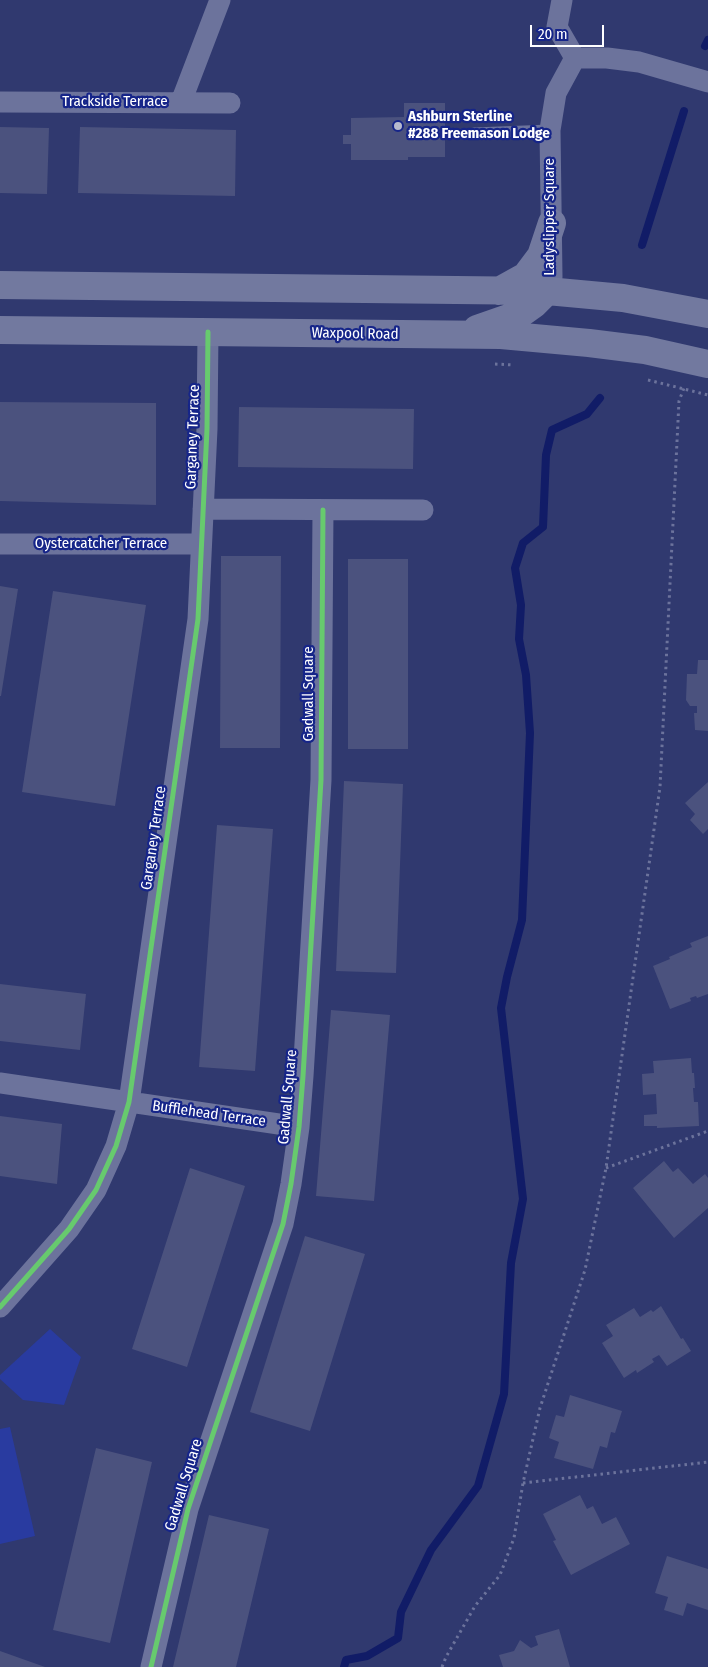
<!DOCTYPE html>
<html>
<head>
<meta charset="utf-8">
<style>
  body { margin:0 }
  #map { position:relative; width:708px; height:1667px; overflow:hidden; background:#30396f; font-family:"Fira Sans Condensed",sans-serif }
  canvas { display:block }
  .scale { position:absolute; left:530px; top:25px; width:74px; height:22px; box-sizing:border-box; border:2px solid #fff; border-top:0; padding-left:6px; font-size:15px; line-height:18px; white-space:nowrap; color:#fff; -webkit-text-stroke:4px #162589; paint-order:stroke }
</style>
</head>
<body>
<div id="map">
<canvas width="708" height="1667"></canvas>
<div class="scale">20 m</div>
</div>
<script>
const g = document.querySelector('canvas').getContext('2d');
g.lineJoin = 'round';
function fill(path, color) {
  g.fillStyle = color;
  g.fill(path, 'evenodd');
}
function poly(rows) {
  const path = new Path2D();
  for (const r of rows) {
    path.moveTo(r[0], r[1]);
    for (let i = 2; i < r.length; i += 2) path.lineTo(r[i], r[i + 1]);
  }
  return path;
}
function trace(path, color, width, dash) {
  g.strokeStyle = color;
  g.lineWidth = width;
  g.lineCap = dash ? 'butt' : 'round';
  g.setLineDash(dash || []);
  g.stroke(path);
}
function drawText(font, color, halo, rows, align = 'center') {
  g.font = font + ' "Fira Sans Condensed",sans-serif';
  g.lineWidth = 4.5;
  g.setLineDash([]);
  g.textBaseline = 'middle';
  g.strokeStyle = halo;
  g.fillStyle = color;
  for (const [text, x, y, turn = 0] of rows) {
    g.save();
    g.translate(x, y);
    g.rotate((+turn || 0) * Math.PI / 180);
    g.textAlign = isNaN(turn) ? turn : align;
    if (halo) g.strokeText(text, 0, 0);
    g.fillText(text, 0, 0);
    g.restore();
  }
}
const green = poly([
  [50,1329,81,1357,64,1405,23,1400,0,1379,0,1375],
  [10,1427,35,1536,0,1544,0,1429]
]);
const stream = poly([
  [705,46,708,40],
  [642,245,684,111],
  [344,1667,346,1660,367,1656,398,1638,401,1612,431,1550,478,1486,504,1394,511,1263,523,1199,501,1008,507,977,522,920,530,733,526,675,519,639,521,605,515,568,523,543,543,527,546,455,552,430,587,414,600,398]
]);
const building = poly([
  [404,103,445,103,445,157,408,157,408,160,351,160,351,144,343,144,343,135,351,135,351,118,404,117],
  [0,127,49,128,47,194,0,193],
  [80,127,236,130,235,196,78,193],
  [0,402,156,403,156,505,0,501],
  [239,407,414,409,413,469,238,467],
  [221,556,281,556,280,748,220,748],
  [348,559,408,559,408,749,348,749],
  [0,586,18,589,1,696,0,696],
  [53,591,146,605,115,806,22,792],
  [698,660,708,660,708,731,695,730,694,713,697,713,697,706,690,706,686,700,687,674,697,674],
  [344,781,403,784,396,973,336,971],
  [708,782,708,829,703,834,690,820,695,814,685,803],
  [217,825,273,829,255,1071,199,1067],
  [708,936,708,994,697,998,696,996,690,998,691,1001,670,1009,653,966,670,959,669,957,692,947,690,943],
  [0,984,86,994,80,1050,0,1041],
  [331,1010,390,1015,374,1201,316,1196],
  [691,1058,692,1073,694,1073,695,1088,693,1088,694,1102,698,1102,699,1126,657,1128,657,1126,644,1126,644,1115,657,1114,656,1094,643,1095,642,1074,654,1073,653,1061],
  [0,1116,62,1124,57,1184,0,1176],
  [664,1161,673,1172,678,1168,693,1184,705,1174,708,1178,708,1208,674,1238,633,1188],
  [190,1168,245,1186,187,1367,132,1349],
  [305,1236,365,1254,310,1431,250,1412],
  [661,1306,681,1339,683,1338,691,1351,667,1366,659,1355,652,1359,654,1362,637,1373,636,1370,624,1378,602,1343,613,1336,606,1325,634,1308,640,1317,651,1310,653,1312],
  [570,1395,622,1411,615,1433,611,1432,607,1448,600,1446,593,1469,554,1458,559,1442,549,1438,556,1415,564,1417],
  [96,1448,152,1462,110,1643,53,1630],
  [580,1495,587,1509,593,1506,602,1524,616,1517,630,1544,571,1575,553,1541,556,1540,543,1514],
  [209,1515,269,1529,236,1667,173,1667],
  [667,1556,708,1569,708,1610,687,1603,683,1616,664,1610,668,1597,655,1593],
  [559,1629,570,1667,503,1667,499,1655,514,1651,520,1640,531,1648,538,1645,535,1636],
  [0,1651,45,1667,0,1667]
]);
const path = poly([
  [495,364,513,365],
  [648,380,708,395],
  [606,1168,708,1131],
  [523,1483,708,1462],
  [442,1667,446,1657,475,1606,500,1575,514,1538,523,1483,540,1408,585,1270,606,1168,660,787,679,401,684,388]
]);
const lane = poly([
  [474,133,550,130]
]);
const street = poly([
  [575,58,607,58,639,62,708,82],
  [0,102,230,103],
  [181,102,220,0],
  [547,291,552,277,550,130,556,93,575,58,557,27,562,0],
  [203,509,423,510],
  [0,544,201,544],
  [0,1083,299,1127],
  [0,1307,69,1229,96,1190,116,1146,129,1102,198,619,207,429,208,332],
  [151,1667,188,1509,283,1224,291,1184,299,1127,303,1076,321,780,323,510]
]);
const secondary = poly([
  [0,285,547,291,623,298,708,314],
  [499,291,526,276,541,256,552,223],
  [477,329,520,314,534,304,547,291],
  [0,330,501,335,589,343,645,350,708,364]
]);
const cycleway = poly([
  [0,1307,69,1229,96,1190,116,1146,129,1102,198,619,207,429,208,332],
  [151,1667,188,1509,283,1224,291,1184,299,1127,303,1076,321,780,323,510]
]);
const markers = [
  [398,126,5,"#b7bacd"]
];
const streetNames = [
  ["Trackside Terrace",115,102],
  ["Ladyslipper Square",550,217,-90],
  ["Waxpool Road",355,334,1],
  ["Garganey Terrace",193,437,-88],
  ["Oystercatcher Terrace",101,544],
  ["Gadwall Square",309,694,-90],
  ["Garganey Terrace",154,838,-82],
  ["Gadwall Square",288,1097,-85],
  ["Bufflehead Terrace",209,1114,8],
  ["Gadwall Square",184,1485,-73]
];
const poiNames = [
  ["Ashburn Sterline",408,117],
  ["#288 Freemason Lodge",408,134]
];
fill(green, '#293ba0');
trace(stream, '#111c67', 8);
fill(building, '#4b527e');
trace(path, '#6c739c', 3, [2.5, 4]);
trace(lane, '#6c739c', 11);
trace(street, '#6c739c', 21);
trace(secondary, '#72799f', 28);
trace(cycleway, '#67ca6e', 5);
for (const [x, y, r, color] of markers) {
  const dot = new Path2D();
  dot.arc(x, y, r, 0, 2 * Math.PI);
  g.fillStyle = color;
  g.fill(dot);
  trace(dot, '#162589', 2);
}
drawText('15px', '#fff', '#162589', streetNames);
drawText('bold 15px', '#fff', '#162589', poiNames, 'left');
</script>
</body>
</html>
